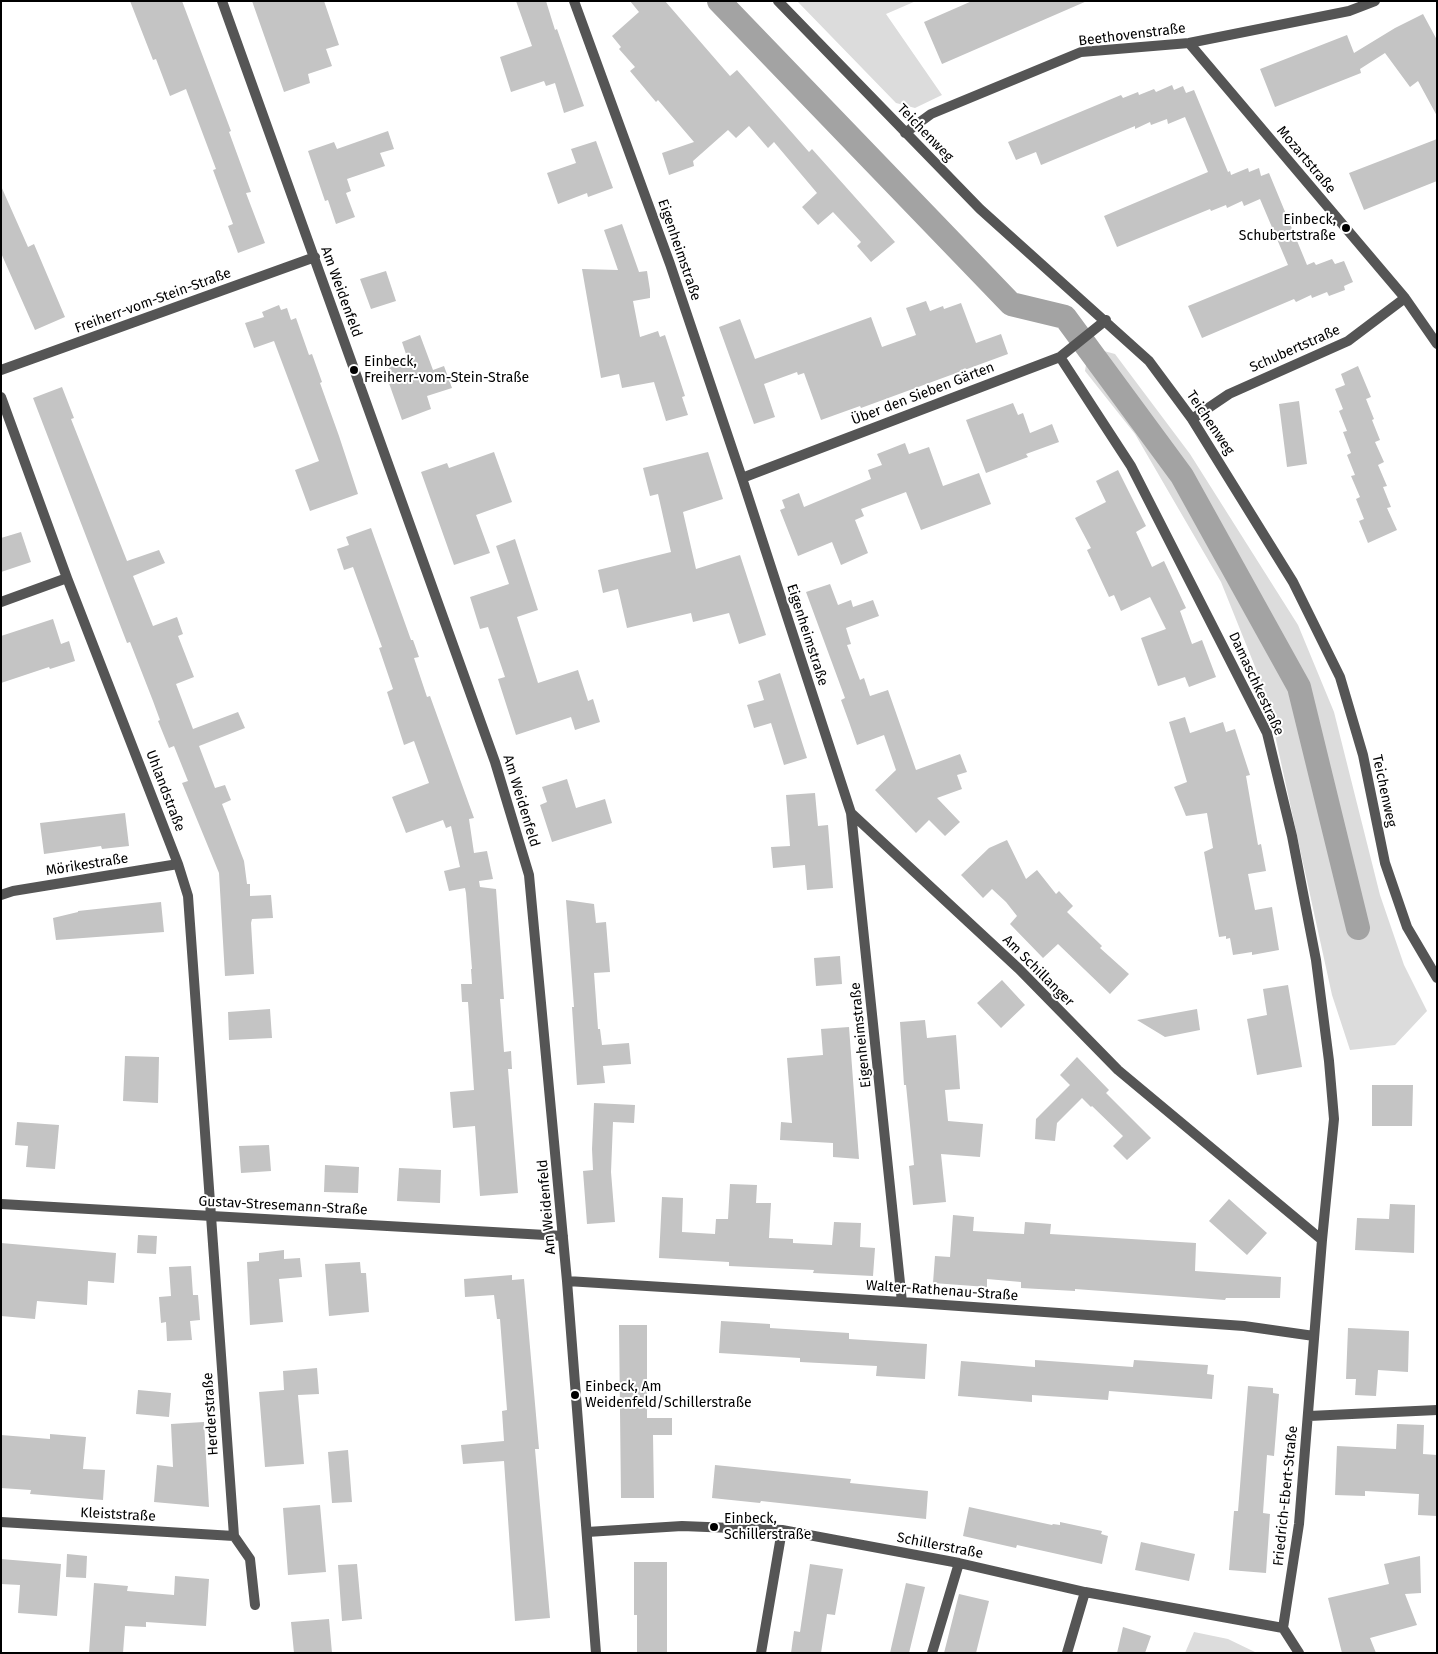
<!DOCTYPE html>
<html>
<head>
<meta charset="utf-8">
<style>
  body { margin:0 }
  #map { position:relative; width:1438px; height:1654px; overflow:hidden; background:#fff; font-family:"Fira Sans",sans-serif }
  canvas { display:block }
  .frame { position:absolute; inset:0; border:2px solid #000; pointer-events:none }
</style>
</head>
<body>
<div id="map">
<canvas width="1438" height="1654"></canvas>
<div class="frame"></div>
</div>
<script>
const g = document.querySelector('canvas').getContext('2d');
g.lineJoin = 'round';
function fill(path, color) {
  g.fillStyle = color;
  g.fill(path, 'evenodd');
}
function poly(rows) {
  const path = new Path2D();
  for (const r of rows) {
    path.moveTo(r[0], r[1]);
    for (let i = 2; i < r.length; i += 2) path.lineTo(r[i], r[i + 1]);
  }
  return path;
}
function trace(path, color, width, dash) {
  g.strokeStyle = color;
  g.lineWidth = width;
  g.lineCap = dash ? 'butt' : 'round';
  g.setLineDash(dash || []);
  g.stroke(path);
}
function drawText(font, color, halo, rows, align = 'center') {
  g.font = font + ' "Fira Sans",sans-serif';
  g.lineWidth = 4;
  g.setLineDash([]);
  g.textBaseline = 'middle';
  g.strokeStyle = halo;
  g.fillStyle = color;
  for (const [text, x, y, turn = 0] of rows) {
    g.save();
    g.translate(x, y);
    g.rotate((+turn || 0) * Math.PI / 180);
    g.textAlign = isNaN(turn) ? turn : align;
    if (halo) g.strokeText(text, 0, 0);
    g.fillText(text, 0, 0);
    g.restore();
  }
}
const green = poly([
  [797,1,916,1,886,14,942,95,915,108,896,103],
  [1104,351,1115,354,1190,454,1298,625,1334,712,1380,895,1404,965,1427,1011,1395,1045,1350,1050,1332,995,1266,694,1221,582,1135,434,1085,371,1086,365],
  [1194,1632,1228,1639,1257,1653,1185,1653]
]);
const canal = poly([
  [719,1,1011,304,1065,317,1182,476,1299,687,1358,928]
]);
const building = poly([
  [130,1,182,1,231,131,229,132,251,192,246,193,265,243,238,253,228,226,233,224,213,170,216,169,186,89,170,96,156,59,153,60],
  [252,1,324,1,339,45,326,49,332,66,308,74,310,83,284,92],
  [516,1,546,1,555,30,557,29,584,106,564,113,555,83,546,86,544,81,511,92,500,57,532,46],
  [630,1,665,1,730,76,737,70,809,152,812,149,895,242,871,262,857,246,861,242,833,212,818,225,802,207,817,193,774,142,768,148,749,126,736,138,728,130,693,161,694,166,669,175,662,153,694,142,658,100,656,102,630,71,635,67,619,49,621,47,612,36,639,12],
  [972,1,1087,1,942,64,924,22],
  [1423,14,1437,40,1437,116,1418,81,1410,87,1385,53,1360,69,1361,73,1275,107,1260,69,1347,35,1354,53,1395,28],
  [1172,85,1174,90,1183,86,1186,93,1194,90,1228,172,1230,171,1231,175,1248,168,1249,172,1259,168,1261,176,1269,173,1307,265,1314,262,1316,265,1332,259,1335,264,1344,261,1353,282,1344,286,1345,290,1329,296,1327,292,1312,298,1311,295,1296,302,1294,299,1202,338,1188,306,1288,265,1260,199,1244,206,1242,201,1227,208,1226,205,1211,211,1210,209,1117,247,1104,216,1208,172,1185,117,1168,124,1167,119,1151,125,1150,122,1135,129,1135,126,1041,165,1036,152,1016,160,1008,142,1121,95,1123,98,1138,92,1139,95,1154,89,1156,92],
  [388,131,394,149,380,153,385,166,347,179,351,191,346,193,355,217,336,224,328,200,325,201,308,151,334,142,337,149],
  [1437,139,1437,181,1364,210,1349,173],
  [596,141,613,188,588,197,587,193,558,204,547,173,576,163,571,149],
  [1,186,28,247,34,244,65,317,35,330,1,253],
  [622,224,639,272,647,271,650,290,650,298,633,301,640,337,658,331,660,337,665,335,685,396,682,397,688,415,666,421,654,382,622,388,619,374,601,378,582,269,618,270,604,230],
  [386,271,396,301,371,309,360,279],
  [926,301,930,311,943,306,944,309,961,303,976,343,1001,334,1008,354,861,408,860,406,821,420,804,373,798,375,797,372,764,384,775,417,754,424,719,327,740,319,755,359,871,317,882,347,916,335,906,308],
  [279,305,281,310,287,308,291,320,296,318,309,355,312,354,322,382,320,383,339,436,358,494,310,511,295,470,319,461,274,341,254,348,245,323,264,317,262,312],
  [420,335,433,370,444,366,452,388,427,396,431,409,402,420,385,372,390,370,387,364,407,357,402,342],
  [1358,366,1371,397,1366,399,1374,419,1372,420,1380,440,1375,442,1384,462,1378,465,1387,486,1383,487,1391,507,1387,508,1397,530,1368,543,1359,521,1364,519,1356,499,1360,497,1351,476,1355,475,1347,455,1351,453,1343,432,1347,431,1339,411,1343,409,1335,389,1345,385,1341,374],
  [62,387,74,418,71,419,127,561,159,550,165,563,133,576,153,626,177,617,183,634,178,636,194,677,176,684,193,729,238,712,245,728,199,746,215,788,225,785,231,800,222,804,244,861,247,884,250,884,250,896,271,895,273,918,252,919,251,923,254,974,225,976,219,873,182,783,188,781,174,746,169,748,158,721,160,720,153,701,130,642,127,643,33,398],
  [1299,401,1307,464,1287,467,1279,404],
  [1013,403,1018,415,1023,413,1030,433,1052,424,1059,442,1026,454,1028,457,986,473,966,420],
  [905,443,909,454,929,447,943,486,979,473,991,504,921,530,906,492,861,509,864,516,855,520,868,553,841,565,832,542,798,556,780,510,785,508,782,500,799,493,804,507,871,479,868,470,882,465,877,454],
  [494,452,512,502,476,515,490,553,454,565,421,472,447,463,449,468],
  [708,452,723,499,683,512,696,569,740,555,766,635,739,644,729,613,693,622,691,613,627,628,618,589,603,593,598,570,671,552,658,494,650,496,643,468],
  [1118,470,1146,526,1136,532,1152,567,1164,561,1186,608,1180,611,1192,644,1202,640,1216,677,1189,687,1185,677,1158,686,1141,638,1166,629,1150,597,1121,611,1114,595,1109,597,1087,550,1091,548,1075,518,1106,502,1096,481],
  [371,528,411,640,413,640,419,657,414,658,427,697,430,696,474,818,469,819,474,853,487,851,493,879,479,881,480,887,496,889,504,999,500,999,504,1052,511,1051,512,1069,508,1069,518,1193,480,1196,475,1126,453,1128,450,1092,474,1090,468,1002,462,1002,461,984,472,984,471,969,472,969,466,893,465,888,449,891,444,871,460,867,451,826,446,828,443,820,406,833,392,797,429,783,414,741,404,745,387,692,393,689,379,648,382,647,353,567,344,570,337,549,349,545,346,537],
  [21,532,31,562,1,572,1,538],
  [515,539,538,610,517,617,538,683,578,670,588,701,593,699,600,722,575,730,571,717,516,735,498,679,505,677,488,627,480,629,470,597,509,584,496,546],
  [830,584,838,605,851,600,853,607,873,600,879,616,846,628,851,644,847,645,860,680,864,678,870,696,888,690,916,770,960,754,967,772,957,775,962,789,937,798,960,822,945,836,929,820,916,833,875,790,896,770,884,735,857,745,849,722,841,700,845,698,806,592],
  [53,619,61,644,69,641,75,661,50,669,49,667,1,683,1,636],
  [780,673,807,758,784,765,771,723,754,728,747,705,764,700,758,681],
  [1185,717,1190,733,1223,722,1226,732,1235,729,1250,775,1246,776,1258,845,1261,844,1266,871,1248,874,1255,910,1272,907,1279,950,1252,955,1252,952,1233,955,1230,938,1226,939,1226,936,1219,937,1204,852,1213,848,1207,813,1186,816,1174,787,1187,782,1169,722],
  [567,779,576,808,605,799,612,823,552,842,540,805,547,802,542,787],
  [815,793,818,826,828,825,833,888,807,890,805,865,773,868,771,847,790,846,786,795],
  [125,813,129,846,102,849,101,846,44,854,40,823],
  [1007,840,1026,879,1037,870,1056,894,1059,891,1073,906,1067,912,1102,946,1100,948,1129,974,1110,994,1058,944,1043,958,1010,924,1017,916,1006,902,992,889,983,898,961,875,989,848],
  [566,900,594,904,596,923,606,922,610,972,594,973,598,1029,600,1029,602,1045,629,1043,631,1064,603,1066,605,1083,577,1085,572,1007,574,1007],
  [161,902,164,932,56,940,53,918,78,912,78,911],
  [840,956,842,984,816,986,814,958],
  [1002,980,1025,1005,1001,1028,977,1003],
  [1288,985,1302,1067,1257,1075,1247,1019,1267,1015,1263,989],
  [270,1009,272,1038,229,1040,228,1012],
  [1197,1009,1200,1030,1165,1037,1137,1020],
  [925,1020,927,1038,956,1035,960,1089,945,1090,948,1121,983,1124,980,1157,941,1154,946,1202,913,1205,909,1166,914,1165,906,1085,904,1085,900,1022],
  [849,1027,859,1159,833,1157,833,1143,780,1140,781,1122,792,1123,787,1058,823,1055,821,1029],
  [125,1056,159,1057,158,1103,123,1101],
  [1077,1057,1109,1090,1106,1093,1151,1138,1127,1160,1113,1146,1123,1136,1092,1106,1091,1107,1082,1098,1057,1123,1055,1141,1035,1139,1036,1119,1070,1085,1060,1075],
  [1372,1085,1413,1085,1412,1126,1372,1126],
  [594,1103,635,1105,634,1123,613,1122,611,1172,615,1222,587,1224,583,1171,593,1170,592,1149],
  [17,1122,59,1125,55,1169,26,1167,28,1146,15,1145],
  [269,1145,271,1171,241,1173,239,1146],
  [325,1165,359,1167,358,1193,324,1192],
  [399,1168,441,1170,440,1203,397,1201],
  [730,1184,757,1185,756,1203,771,1203,769,1238,793,1239,793,1243,832,1245,834,1222,861,1223,860,1247,875,1248,873,1276,813,1273,814,1270,729,1266,729,1262,659,1258,662,1197,683,1198,682,1232,715,1234,716,1219,728,1219],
  [1229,1199,1267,1233,1247,1255,1209,1221],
  [1390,1204,1415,1205,1414,1253,1355,1250,1357,1218,1389,1219],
  [953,1215,974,1217,973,1231,1024,1234,1025,1222,1051,1224,1050,1234,1196,1243,1195,1271,1281,1277,1280,1298,1226,1298,1225,1300,1075,1289,1075,1291,1021,1288,1021,1282,987,1279,987,1287,933,1283,935,1256,950,1257],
  [138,1235,157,1236,156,1254,137,1253],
  [1,1243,116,1253,114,1283,88,1281,87,1305,37,1301,35,1319,1,1316],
  [284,1250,284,1259,300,1258,302,1277,279,1279,283,1322,250,1325,247,1262,259,1261,259,1253],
  [360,1262,361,1273,366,1273,369,1312,329,1316,325,1264],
  [191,1266,193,1295,198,1295,200,1320,190,1321,192,1340,167,1341,166,1322,161,1323,159,1297,171,1296,169,1267],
  [512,1275,512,1280,524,1279,539,1449,535,1449,550,1618,515,1621,504,1461,463,1464,461,1445,504,1441,502,1411,507,1410,500,1319,497,1319,494,1295,465,1297,464,1279],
  [721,1321,770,1324,770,1328,849,1333,849,1339,927,1344,925,1379,876,1376,877,1366,800,1362,800,1358,719,1353],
  [619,1325,647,1325,647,1418,672,1418,672,1435,653,1435,654,1498,621,1498],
  [1348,1328,1409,1331,1408,1372,1378,1370,1376,1396,1355,1395,1356,1379,1346,1379],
  [1035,1360,1133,1367,1134,1360,1208,1365,1207,1374,1214,1375,1212,1399,1109,1391,1108,1400,1032,1395,1032,1402,958,1396,961,1361,1035,1367],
  [317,1368,319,1394,298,1395,304,1464,265,1467,259,1392,284,1390,283,1371],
  [1248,1386,1273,1388,1273,1393,1279,1394,1274,1456,1267,1455,1263,1513,1270,1514,1266,1573,1229,1570,1234,1511,1238,1511],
  [138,1390,171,1393,169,1417,136,1414],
  [204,1422,209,1507,154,1502,157,1465,173,1467,171,1424],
  [1397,1424,1424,1425,1423,1454,1437,1455,1437,1516,1418,1515,1419,1494,1365,1491,1365,1496,1335,1495,1337,1446,1396,1449],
  [50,1434,86,1437,83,1469,105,1470,103,1500,30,1494,31,1490,1,1488,1,1435,50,1439],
  [348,1450,352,1502,332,1503,328,1452],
  [715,1465,851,1479,850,1483,928,1491,926,1519,761,1501,760,1503,712,1498],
  [320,1505,326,1572,288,1575,283,1508],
  [969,1507,1052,1525,1053,1524,1060,1525,1060,1522,1102,1531,1101,1534,1108,1536,1102,1564,1017,1545,1016,1548,963,1536],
  [1141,1542,1195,1554,1189,1581,1135,1570],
  [67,1554,87,1556,86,1578,66,1577],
  [1420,1556,1421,1593,1405,1594,1417,1625,1370,1638,1376,1653,1342,1653,1328,1598,1389,1584,1384,1564],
  [1,1559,61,1564,57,1616,18,1613,20,1585,1,1584],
  [634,1562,667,1562,667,1653,637,1653,637,1615,634,1615],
  [357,1564,362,1619,342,1621,338,1565],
  [810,1564,843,1569,835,1615,827,1614,821,1653,791,1653,794,1631,800,1632],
  [175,1576,209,1579,206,1626,146,1622,146,1627,125,1626,123,1653,89,1653,94,1583,128,1586,127,1591,174,1595],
  [906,1583,925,1587,909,1653,890,1653],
  [959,1594,989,1601,976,1653,944,1653],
  [329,1619,332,1653,294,1653,291,1622],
  [1123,1627,1151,1636,1145,1653,1117,1653]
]);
const street = poly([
  [222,1,495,762,529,875,567,1281,596,1653],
  [574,1,670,264,742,478,851,813,902,1302],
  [778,1,980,209,1149,361,1192,419,1293,582,1340,677,1363,755,1385,863,1407,927,1437,978],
  [1189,43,1405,298,1437,344],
  [905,133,931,114,1081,52,1189,43,1349,11,1375,1],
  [1060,357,1131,466,1267,733,1292,836,1316,960,1329,1061,1334,1119,1322,1240],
  [1,370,315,257],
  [1,397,67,578,178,864,188,896,234,1536,250,1559,255,1605],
  [1192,419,1229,394,1348,341,1405,298],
  [742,478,1060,357,1106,320],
  [1,602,67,578],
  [851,813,1019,969,1118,1070,1322,1240,1299,1524,1283,1628,1299,1653],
  [1,895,13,891,178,864],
  [1,1204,563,1236],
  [567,1281,902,1302,1244,1326,1314,1336],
  [1309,1416,1437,1410],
  [1,1522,234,1536],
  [587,1532,682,1526,782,1530,959,1563,1085,1592,1283,1628],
  [761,1653,782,1530],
  [932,1653,959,1563],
  [1067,1653,1085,1592]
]);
const markers = [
  [1346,228,5,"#000"],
  [354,370,5,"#000"],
  [575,1395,5,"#000"],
  [714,1527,5,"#000"]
];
const streetNames = [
  ["Beethovenstraße",1132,35,-7],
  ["Teichenweg",925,133,46],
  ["Mozartstraße",1306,160,50],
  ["Eigenheimstraße",679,250,71],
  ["Am Weidenfeld",341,292,70],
  ["Freiherr-vom-Stein-Straße",153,301,-20],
  ["Schubertstraße",1295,349,-24],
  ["Über den Sieben Gärten",923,394,-21],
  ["Teichenweg",1210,423,56],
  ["Eigenheimstraße",807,635,72],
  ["Damaschkestraße",1256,684,65],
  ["Uhlandstraße",165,791,69],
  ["Teichenweg",1384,791,78],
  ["Am Weidenfeld",521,801,73],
  ["Mörikestraße",87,865,-9],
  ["Am Schillanger",1038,971,45],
  ["Eigenheimstraße",861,1035,-96],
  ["Gustav-Stresemann-Straße",283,1206,3],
  ["Am Weidenfeld",547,1207,-95],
  ["Walter-Rathenau-Straße",942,1291,4],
  ["Herderstraße",211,1414,-94],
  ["Friedrich-Ebert-Straße",1286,1496,-84],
  ["Kleiststraße",118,1515,3],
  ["Schillerstraße",940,1546,11]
];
const poiNames = [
  ["Einbeck,",1336,220,"right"],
  ["Schubertstraße",1336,236,"right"],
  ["Einbeck,",364,362],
  ["Freiherr-vom-Stein-Straße",364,378],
  ["Einbeck, Am",585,1387],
  ["Weidenfeld/Schillerstraße",585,1403],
  ["Einbeck,",724,1519],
  ["Schillerstraße",724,1535]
];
fill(green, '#dcdcdc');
trace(canal, '#a3a3a3', 24);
fill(building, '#c4c4c4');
trace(street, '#555', 10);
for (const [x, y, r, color] of markers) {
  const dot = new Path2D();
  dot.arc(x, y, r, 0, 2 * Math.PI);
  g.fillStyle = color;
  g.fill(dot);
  trace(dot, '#fff', 2);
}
drawText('14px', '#000', '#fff', streetNames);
drawText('14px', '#000', '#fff', poiNames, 'left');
</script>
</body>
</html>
